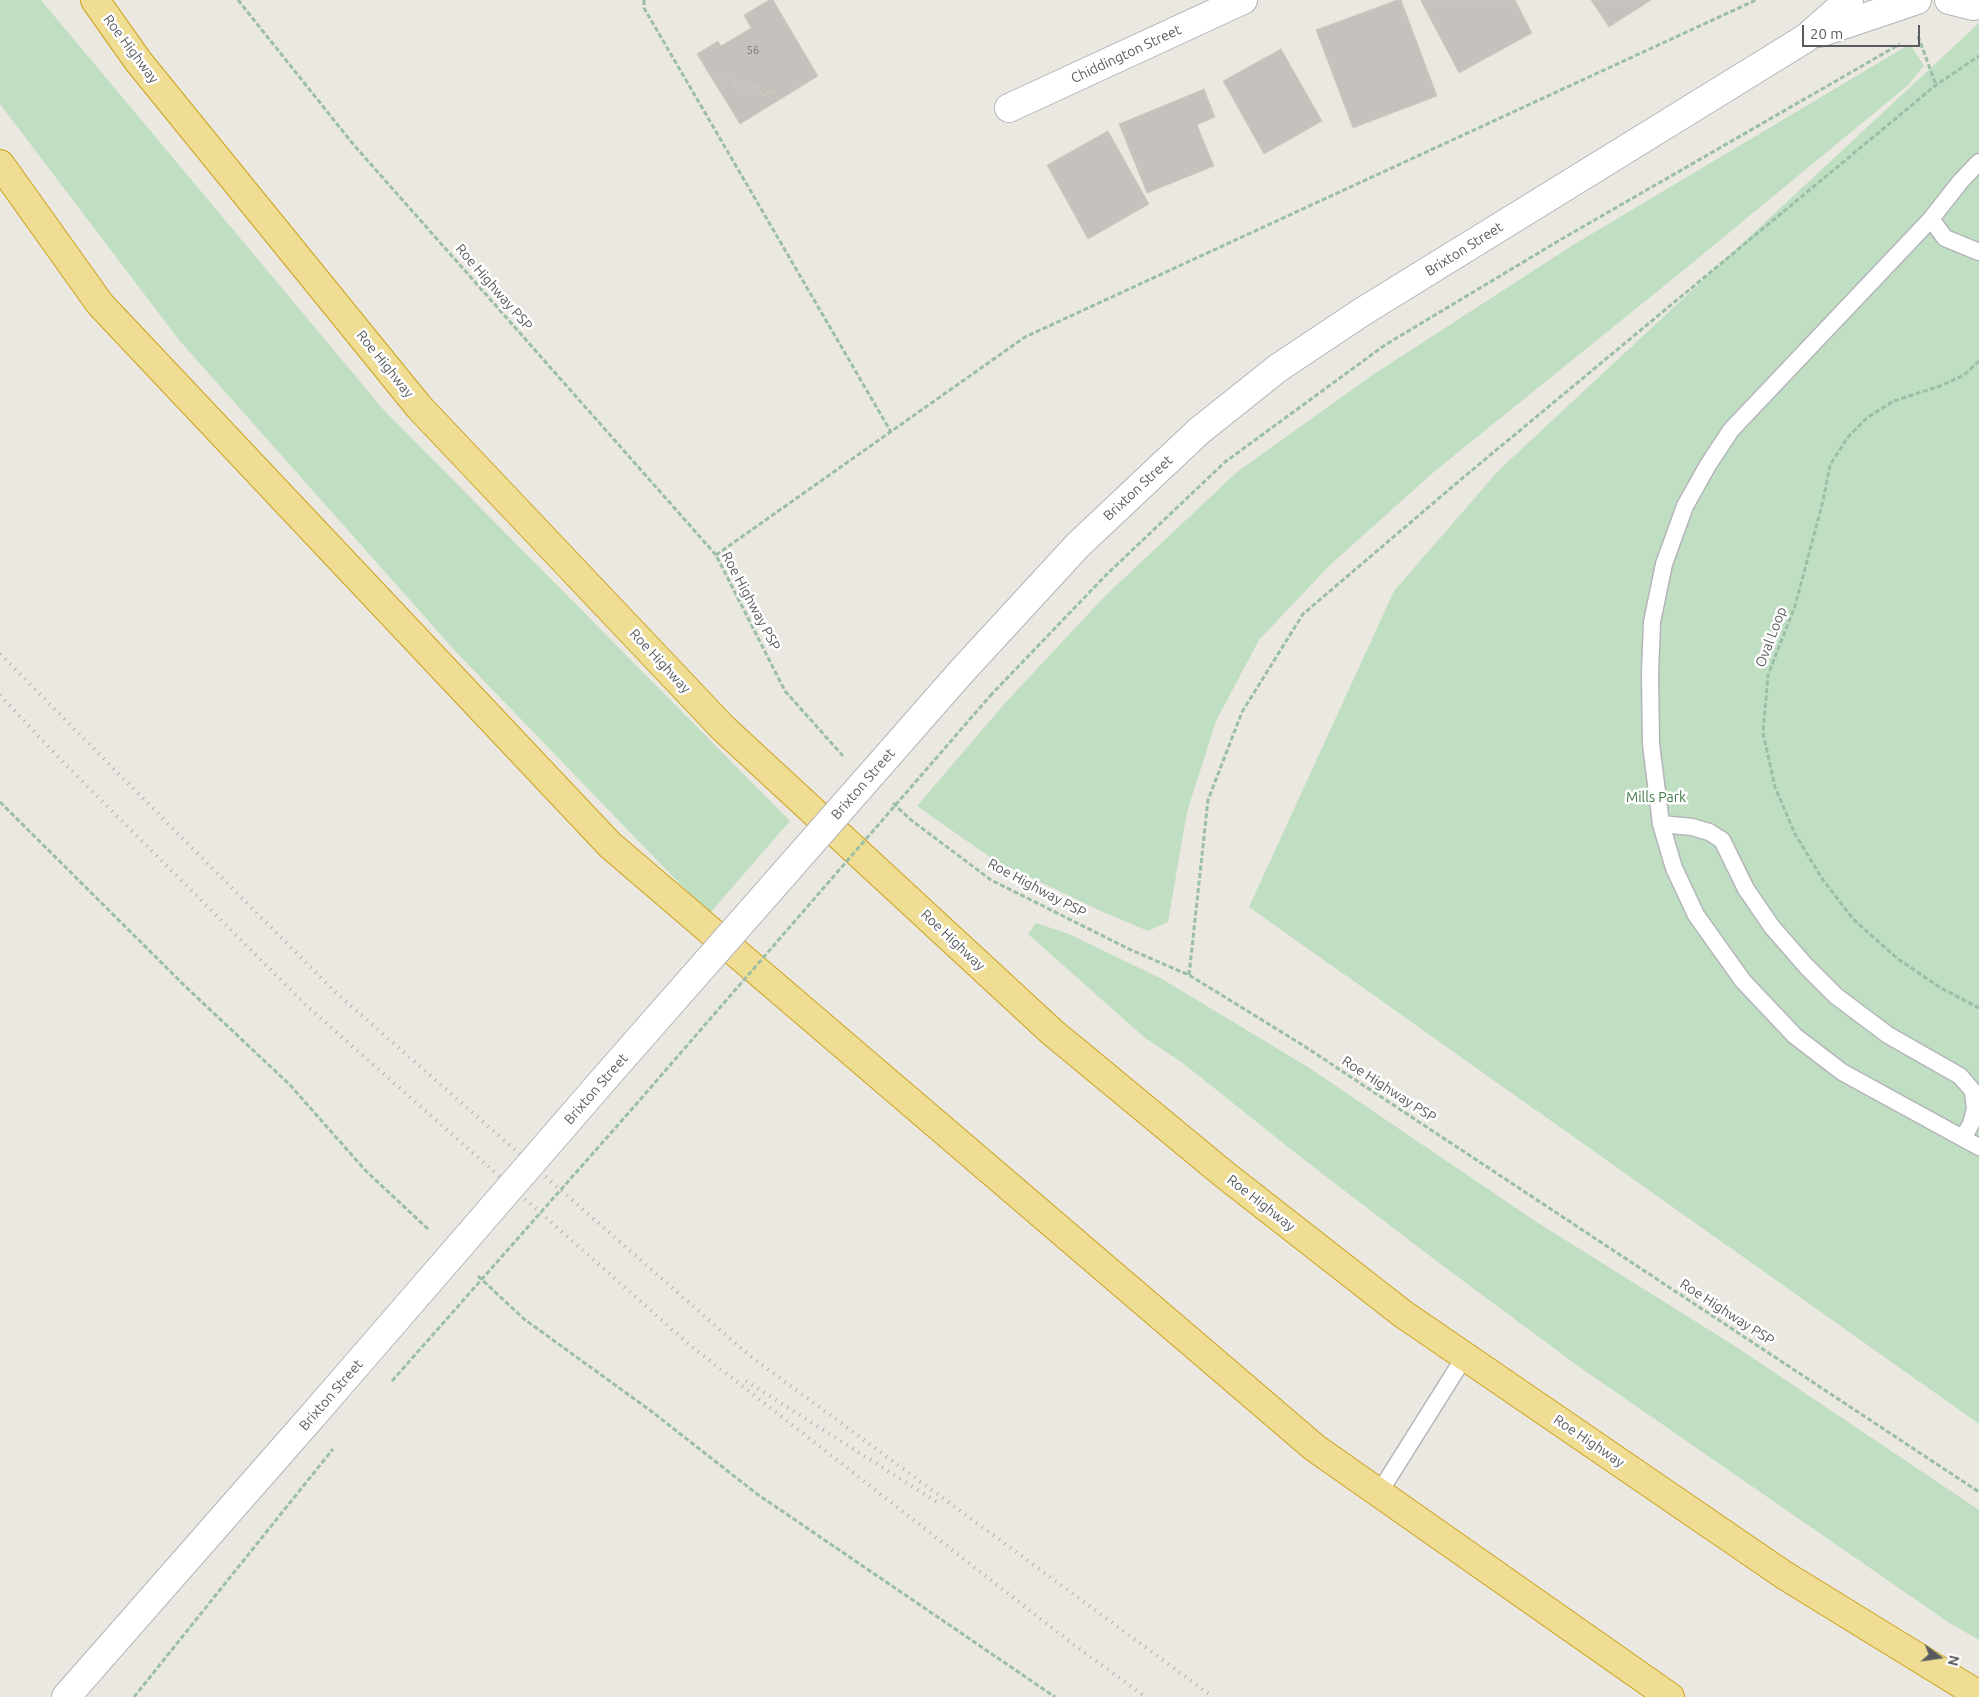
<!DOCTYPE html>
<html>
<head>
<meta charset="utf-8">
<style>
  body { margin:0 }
  #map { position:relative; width:1979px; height:1697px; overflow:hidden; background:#eae8e0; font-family:Ubuntu,sans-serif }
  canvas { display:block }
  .north { position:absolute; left:1914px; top:1632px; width:50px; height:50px; -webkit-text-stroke:4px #fff; paint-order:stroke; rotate:104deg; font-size:14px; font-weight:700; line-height:20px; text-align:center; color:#595b5f }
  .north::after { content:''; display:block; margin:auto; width:18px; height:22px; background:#595b5f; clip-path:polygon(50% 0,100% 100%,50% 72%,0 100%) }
  .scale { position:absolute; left:1802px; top:25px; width:118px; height:22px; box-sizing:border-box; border:2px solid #595b5f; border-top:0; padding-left:6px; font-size:15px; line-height:18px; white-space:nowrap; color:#595b5f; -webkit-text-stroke:4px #fff; paint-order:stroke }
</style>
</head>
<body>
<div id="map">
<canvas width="1979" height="1697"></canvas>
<div class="north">N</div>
<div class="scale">20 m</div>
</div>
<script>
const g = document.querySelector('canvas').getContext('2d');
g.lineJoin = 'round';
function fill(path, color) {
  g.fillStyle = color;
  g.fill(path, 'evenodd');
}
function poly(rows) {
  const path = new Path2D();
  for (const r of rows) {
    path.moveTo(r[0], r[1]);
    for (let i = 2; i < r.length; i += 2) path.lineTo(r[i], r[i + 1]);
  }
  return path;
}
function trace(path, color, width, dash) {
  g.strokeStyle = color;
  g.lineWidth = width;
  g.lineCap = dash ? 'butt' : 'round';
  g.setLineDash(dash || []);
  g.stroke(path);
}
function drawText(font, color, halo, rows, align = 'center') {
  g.font = font + ' Ubuntu,sans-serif';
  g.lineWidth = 5;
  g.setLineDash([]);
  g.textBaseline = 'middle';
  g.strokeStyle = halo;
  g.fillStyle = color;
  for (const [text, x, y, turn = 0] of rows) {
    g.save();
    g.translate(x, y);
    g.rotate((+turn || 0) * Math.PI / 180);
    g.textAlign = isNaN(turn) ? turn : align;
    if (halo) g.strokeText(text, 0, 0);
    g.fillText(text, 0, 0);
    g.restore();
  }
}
const green = poly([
  [0,0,41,0,383,409,790,821,709,914,456,652,179,340,0,104],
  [1979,23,1979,1424,1249,907,1394,591,1499,470],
  [1910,44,1924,66,1907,86,1685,269,1435,471,1330,565,1259,640,1216,721,1187,812,1168,922,1148,931,1101,911,994,860,917,806,1006,702,1105,596,1237,472,1371,376,1573,245],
  [1036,923,1069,934,1162,979,1311,1069,1535,1221,1738,1348,1979,1510,1979,1640,1948,1622,1578,1366,1439,1263,1298,1155,1184,1064,1145,1038,1028,934]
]);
const building = poly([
  [769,0,773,0,818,76,779,100,773,90,763,96,756,84,741,93,731,76,716,85,697,54,718,41,721,46,751,28,744,15,769,0],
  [1397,0,1401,0,1437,96,1353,128,1316,30,1397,0],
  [1422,0,1515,0,1532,33,1459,73,1421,1,1422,0],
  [1591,0,1651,0,1609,27,1591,0],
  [1281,49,1322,121,1264,154,1223,81,1281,49],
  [731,76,741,93,756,84,763,96,773,90,779,100,740,124,716,85,731,76],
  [1204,89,1215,117,1197,125,1214,166,1147,193,1119,124,1204,89],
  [1108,131,1149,204,1088,239,1047,165,1108,131]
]);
const path = poly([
  [238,0,353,144,716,555,785,691,843,756],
  [644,0,644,8,891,432],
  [1918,36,1936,85],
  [1979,361,1964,375,1940,386,1894,401,1868,417,1848,437,1830,465,1823,501,1795,606,1768,675,1763,733,1775,787,1795,834,1823,880,1854,920,1898,959,1941,988,1979,1008],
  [716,555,1025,337,1756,0],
  [990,696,1105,576,1225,462,1385,345,1560,240,1900,44],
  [0,802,186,987,290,1085,366,1171,429,1230],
  [893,803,911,820,991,880,1131,950,1189,975,1301,1044,1979,1492],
  [1189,975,1208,800,1242,712,1303,614,1465,476,1936,85,1979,56],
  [478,1276,524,1319,651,1411,757,1494,1055,1697],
  [134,1697,333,1449]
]);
const lane = poly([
  [1979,162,1960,182,1931,219,1731,430,1708,465,1685,506,1664,564,1652,622,1650,673,1651,744,1661,824,1674,868,1696,915,1743,981,1795,1036,1842,1072,1979,1147],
  [1931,219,1945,238,1979,252],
  [1661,824,1692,827,1709,832,1722,840,1746,889,1772,927,1806,966,1836,996,1888,1035,1960,1076,1973,1091,1975,1109,1971,1124,1963,1138],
  [1379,1493,1465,1356]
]);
const street = poly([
  [1009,108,1243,0]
]);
const secondary = poly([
  [1949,0,1973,6,1979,5],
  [1819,33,1917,0],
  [962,671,1078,545,1199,431,1278,368,1362,312,1806,38,1849,0],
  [66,1697,315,1413]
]);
const highway = poly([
  [95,0,138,61,419,407,723,728,1052,1032,1225,1175,1403,1314,1784,1575,1979,1695],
  [0,164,100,304,610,845,1315,1448,1670,1697]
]);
const rail = poly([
  [0,654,334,991,750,1356,1213,1697],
  [0,695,63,762,307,1006,691,1346,1074,1645,1146,1697],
  [746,1381,940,1504]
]);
const pathBridge = poly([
  [392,1381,632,1109,990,696]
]);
const secondaryBridge = poly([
  [315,1413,605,1078,962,671]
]);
const numberNames = [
  ["56",753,50]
];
const streetNames = [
  ["Roe Highway",131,49,53],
  ["Chiddington Street",1126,54,-25],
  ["Brixton Street",1464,249,-32],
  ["Roe Highway PSP",494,287,49],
  ["Roe Highway",385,364,51],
  ["Brixton Street",1138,488,-43],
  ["Roe Highway PSP",751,601,62],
  ["Oval Loop",1771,637,-69],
  ["Roe Highway",660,661,47],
  ["Brixton Street",863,784,-49],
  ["Roe Highway PSP",1037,888,28],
  ["Roe Highway",953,940,43],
  ["Brixton Street",596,1089,-49],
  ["Roe Highway PSP",1389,1089,33],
  ["Roe Highway",1261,1203,38],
  ["Roe Highway PSP",1727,1312,33],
  ["Brixton Street",331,1395,-49],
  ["Roe Highway",1589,1441,34]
];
const parkNames = [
  ["Mills Park",1656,797]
];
fill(green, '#c0dfc2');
fill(building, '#c5c2bd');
trace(building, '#cecac0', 1);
trace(lane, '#b3b5b9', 19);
trace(street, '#b3b5b9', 30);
trace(secondary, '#b2b4b9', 30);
trace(highway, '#cea21c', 30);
trace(path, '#9abfa6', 3, [5, 2.5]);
trace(lane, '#fff', 16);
trace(street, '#fff', 28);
trace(secondary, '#fff', 28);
trace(highway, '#eedd93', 28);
trace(rail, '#afafb0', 4, [1, 6]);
trace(secondaryBridge, '#b2b4b9', 30, []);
trace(pathBridge, '#9abfa6', 3, [5, 2.5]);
trace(secondaryBridge, '#fff', 28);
drawText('11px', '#747576', null, numberNames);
drawText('14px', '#595b5f', '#fff', streetNames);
drawText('14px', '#3e7a44', '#fff', parkNames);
</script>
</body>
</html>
